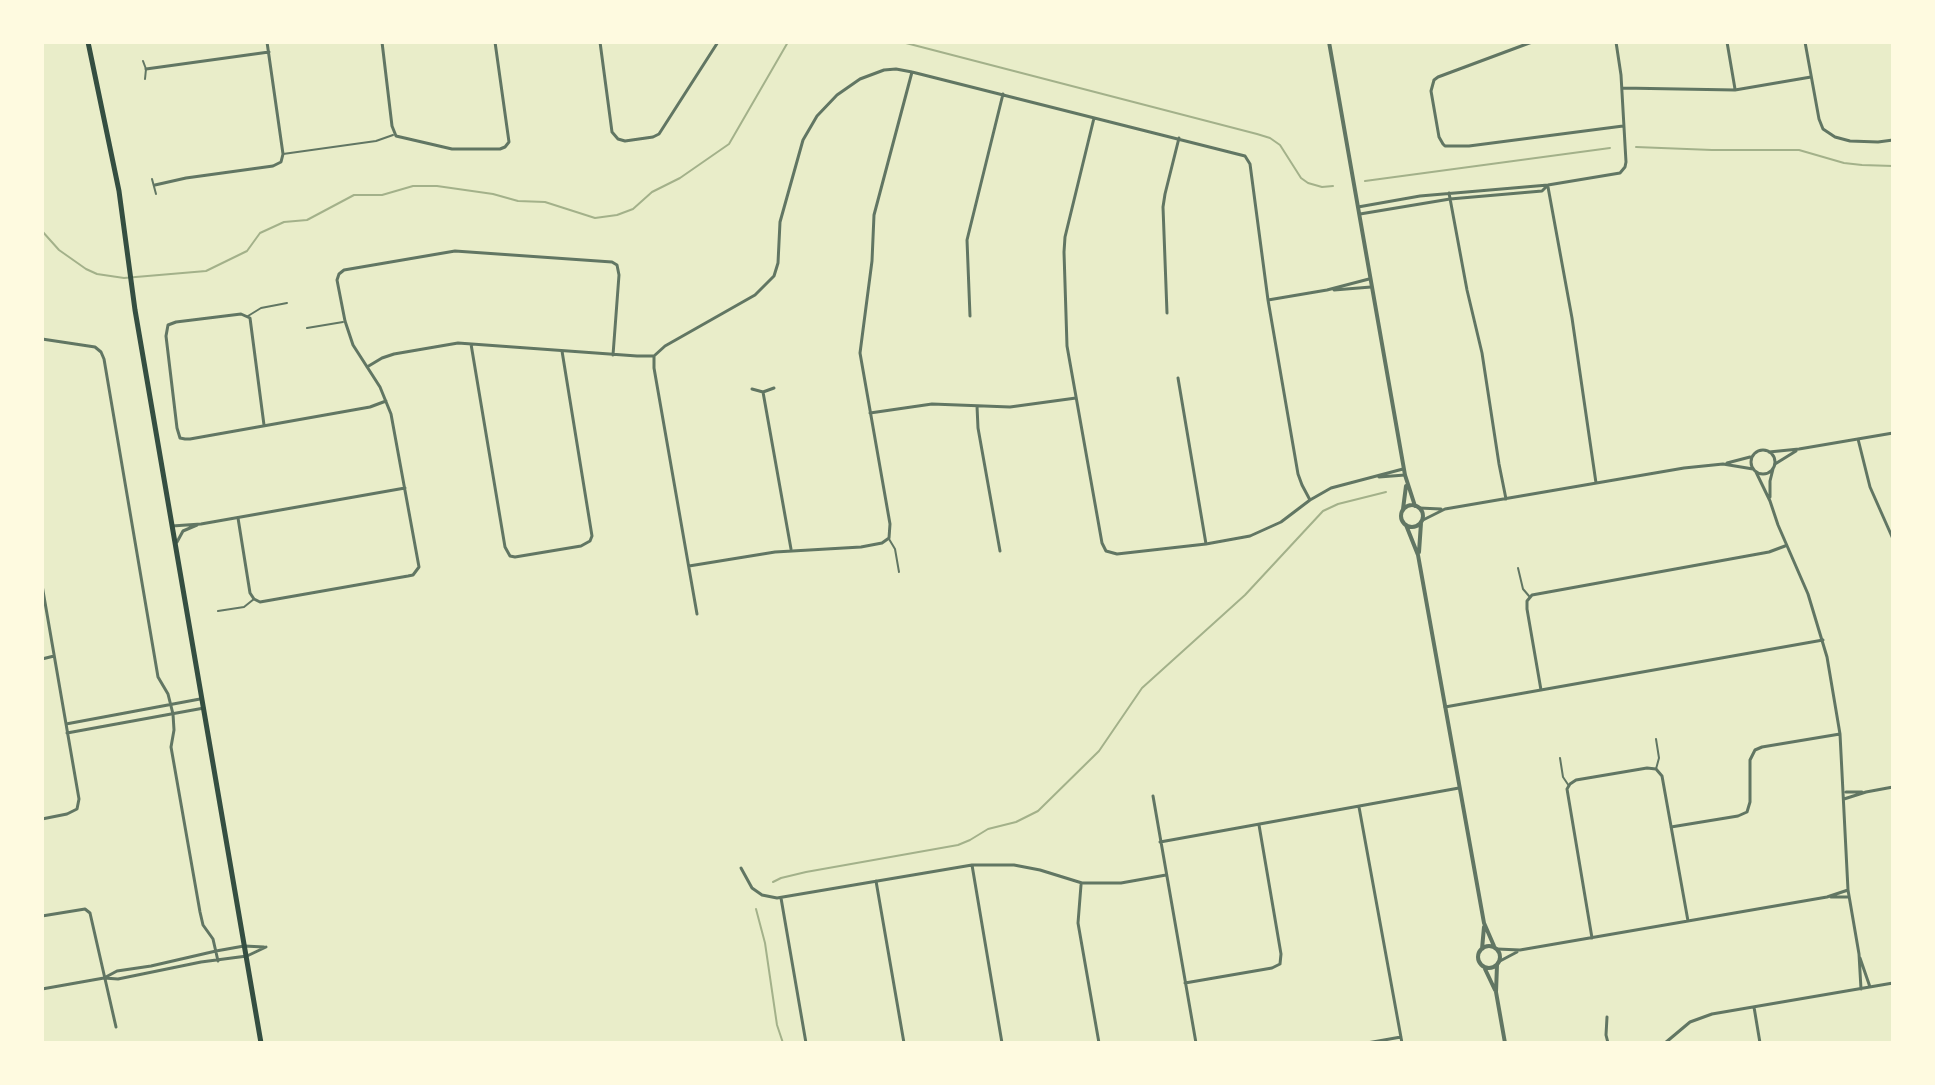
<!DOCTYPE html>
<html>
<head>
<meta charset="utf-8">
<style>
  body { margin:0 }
  #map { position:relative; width:1935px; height:1085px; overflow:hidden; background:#e9edc9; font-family:Figtree,sans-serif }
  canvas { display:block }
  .frame { position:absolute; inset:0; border:44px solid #fefae0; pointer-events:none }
</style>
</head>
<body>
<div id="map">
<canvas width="1935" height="1085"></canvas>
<div class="frame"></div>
</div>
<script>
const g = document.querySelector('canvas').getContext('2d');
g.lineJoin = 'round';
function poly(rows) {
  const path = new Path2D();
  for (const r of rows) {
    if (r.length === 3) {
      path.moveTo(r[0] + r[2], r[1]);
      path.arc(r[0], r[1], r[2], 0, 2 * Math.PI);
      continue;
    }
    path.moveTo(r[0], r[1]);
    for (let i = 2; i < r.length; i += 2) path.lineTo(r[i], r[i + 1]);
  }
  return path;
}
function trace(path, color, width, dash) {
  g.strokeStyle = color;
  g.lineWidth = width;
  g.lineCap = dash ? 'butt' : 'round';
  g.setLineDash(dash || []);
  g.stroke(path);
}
const stream = poly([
  [902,42,1257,134,1270,138,1280,145,1301,178,1308,183,1322,187,1333,186],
  [1636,147,1712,150,1799,150,1844,163,1862,165,1893,166],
  [1365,181,1610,148],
  [42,231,59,250,86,269,97,274,124,278,206,271,247,251,260,233,284,222,307,220,354,195,382,195,413,186,437,186,493,194,518,201,545,202,595,218,617,215,633,209,652,192,680,178,729,144,788,42],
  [773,882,781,878,806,872,958,845,970,840,988,829,1016,822,1038,811,1099,751,1142,688,1245,595,1323,511,1338,504,1386,492],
  [756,909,765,943,777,1025,783,1043]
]);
const service = poly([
  [143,61,146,69,145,79],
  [283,154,376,141,393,135],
  [152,179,156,194],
  [248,316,261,308,287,303],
  [307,328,343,322],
  [889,539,895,549,899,572],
  [1518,568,1523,589,1529,596],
  [218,611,244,607,254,599],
  [1656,739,1659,758,1656,769],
  [1560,758,1563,777,1569,786]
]);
const minor = poly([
  [382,42,392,126,396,136,452,149,500,149,505,147,509,142,495,42],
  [600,42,612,132,618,139,625,141,653,137,659,134,718,42],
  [1532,42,1438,77,1434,80,1431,91,1439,137,1443,144,1445,146,1469,146,1623,126],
  [1727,42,1735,89],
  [1805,42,1819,119,1823,129,1835,137,1850,141,1878,142,1893,140],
  [146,69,269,52],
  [1622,88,1735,90,1811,77],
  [1094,118,1065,237,1064,252,1067,346,1102,543,1106,551,1117,554,1206,544,1250,536,1281,522,1310,500,1331,488,1403,469],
  [155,185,186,178,273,166,281,162,283,154,267,42],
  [1548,187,1572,318,1596,483],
  [1449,193,1467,290,1482,353,1499,464,1506,499],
  [1358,207,1420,196,1548,185,1620,173,1625,167,1626,162,1621,75,1616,42],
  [1360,214,1450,199,1542,191,1548,185],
  [1334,290,1371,287],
  [1268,300,1327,290,1369,279],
  [1167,313,1163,207,1165,194,1179,138],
  [970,316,967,240,1003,94],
  [42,339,95,347,101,352,104,359,158,677,168,694,173,714,174,730,171,747,200,912,203,925,213,939,218,961],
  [471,344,505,547,510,556,515,557,581,546,590,541,592,536,562,351],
  [367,367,382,358,394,354,458,343,637,356,654,356],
  [1178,378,1206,544],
  [752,389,763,392,774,388],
  [763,392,791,549],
  [977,406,978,428,1000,551],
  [870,413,932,404,1010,407,1076,398],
  [264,425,250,318,241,314,176,322,168,325,166,336,177,428,180,438,185,439,190,439,370,407,386,401],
  [1858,439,1870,487,1893,539],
  [1763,462,12],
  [1769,452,1799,449,1893,433],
  [1727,463,1750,457],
  [1775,464,1796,451],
  [1756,472,1770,501,1778,525,1808,594,1827,657,1840,734,1848,890,1859,954,1861,989],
  [1379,477,1405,475],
  [1770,497,1770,481,1773,469],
  [1419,508,1441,509],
  [238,518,250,593,254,599,260,602,408,576,413,575,419,567,391,414,380,387,353,345,345,321,337,280,339,274,344,270,455,251,612,262,617,265,619,275,613,355],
  [1423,520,1445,509,1684,468,1723,464,1753,469],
  [172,526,201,524,405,488],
  [177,542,183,531,197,525],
  [689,566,775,552,861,547,882,543,889,538,890,524,860,353,872,261,874,215,912,72],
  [42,585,79,799,77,809,67,814,42,819],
  [697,614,654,368,654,356,665,346,755,295,774,276,778,263,780,222,803,140,817,116,837,95,860,79,884,70,896,69,912,72,1245,156,1250,164,1268,300,1298,474,1302,485,1310,500],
  [42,659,54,656],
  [1541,690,1527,609,1527,601,1532,595,1769,552,1785,546],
  [1445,707,1823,640],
  [66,724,200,699],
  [67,733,204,708],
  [1846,792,1862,792],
  [1153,796,1196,1043],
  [1844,799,1866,792,1893,787],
  [1359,807,1402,1043],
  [1671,827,1738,816,1747,812,1750,802,1750,760,1755,750,1762,747,1840,734],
  [1160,842,1459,788],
  [972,865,1002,1043],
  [741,868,752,888,762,895,777,898,972,865,1014,865,1040,870,1082,883,1121,883,1166,875],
  [876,881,904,1043],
  [1081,885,1078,923,1099,1043],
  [1831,897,1847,897],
  [781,898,806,1043],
  [42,916,85,909,90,913,116,1027],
  [1592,938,1567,789,1570,784,1576,780,1647,768,1656,769,1662,776,1688,921],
  [1497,949,1520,950,1827,897,1848,890],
  [1860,958,1870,987],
  [1500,961,1517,952],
  [104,978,117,971,151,966,216,951,244,946,264,947],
  [1185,983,1272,968,1280,964,1281,954,1259,825],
  [42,989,104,978,118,979,201,962,247,956,266,947],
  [1754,1007,1760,1043],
  [1607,1017,1606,1035,1608,1043],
  [1367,1043,1401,1037],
  [1665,1043,1690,1022,1712,1014,1893,983]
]);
const tertiary = poly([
  [1329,42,1405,475,1415,506],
  [1412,516,11],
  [1403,509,1406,486],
  [1406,525,1418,555,1484,923,1494,946],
  [1419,552,1421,523],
  [1489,957,11],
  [1482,949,1484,927],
  [1497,965,1496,992,1505,1043],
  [1485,969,1495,990]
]);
const secondary = poly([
  [88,42,119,191,135,310,261,1043]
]);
trace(stream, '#a3b18a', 2);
trace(service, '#617663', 2);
trace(minor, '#617663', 3);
trace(tertiary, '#617663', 4);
trace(secondary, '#344e41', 5);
</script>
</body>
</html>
